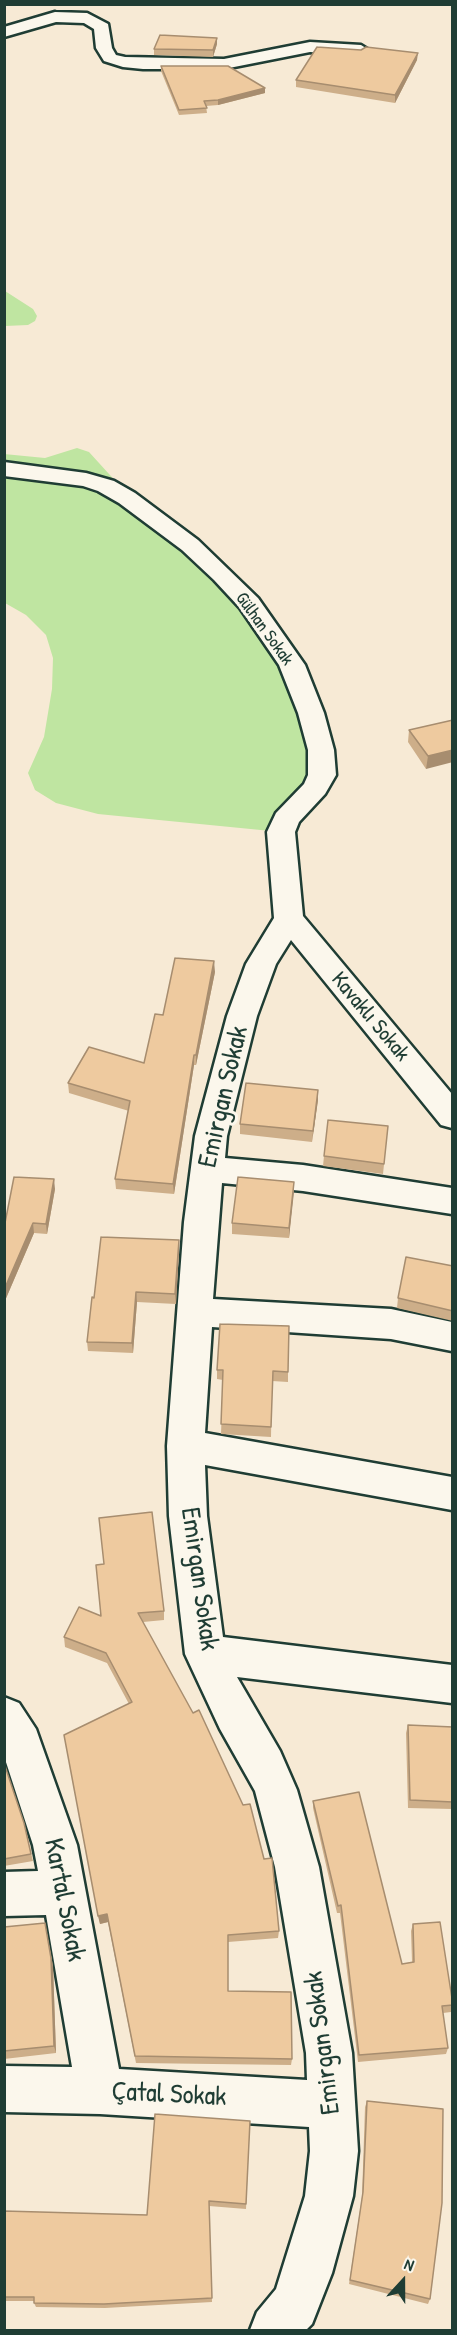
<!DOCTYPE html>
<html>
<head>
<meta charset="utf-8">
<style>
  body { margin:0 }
  #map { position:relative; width:457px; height:2335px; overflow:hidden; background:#f7ead5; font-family:"Patrick Hand",sans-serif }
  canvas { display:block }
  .frame { position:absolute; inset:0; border:6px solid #1f3d34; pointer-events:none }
  .north { position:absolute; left:373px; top:2251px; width:60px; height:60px; -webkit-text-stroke:4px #fbf7ec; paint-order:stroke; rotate:21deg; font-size:16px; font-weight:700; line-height:24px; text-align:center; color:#1f3d34 }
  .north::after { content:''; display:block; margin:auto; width:21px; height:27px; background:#1f3d34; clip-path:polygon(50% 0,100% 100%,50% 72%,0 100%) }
</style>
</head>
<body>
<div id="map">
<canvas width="457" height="2335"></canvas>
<div class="frame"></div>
<div class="north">N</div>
</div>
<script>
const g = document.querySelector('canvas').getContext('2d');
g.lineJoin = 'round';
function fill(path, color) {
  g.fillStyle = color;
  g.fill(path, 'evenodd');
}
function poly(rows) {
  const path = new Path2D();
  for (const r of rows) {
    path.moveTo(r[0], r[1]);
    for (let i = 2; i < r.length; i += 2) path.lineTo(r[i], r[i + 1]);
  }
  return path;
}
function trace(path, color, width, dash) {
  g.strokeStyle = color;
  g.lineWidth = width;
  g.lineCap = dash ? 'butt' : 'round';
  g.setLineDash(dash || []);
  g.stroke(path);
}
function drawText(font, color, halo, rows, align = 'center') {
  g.font = font + ' "Patrick Hand",sans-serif';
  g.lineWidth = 6;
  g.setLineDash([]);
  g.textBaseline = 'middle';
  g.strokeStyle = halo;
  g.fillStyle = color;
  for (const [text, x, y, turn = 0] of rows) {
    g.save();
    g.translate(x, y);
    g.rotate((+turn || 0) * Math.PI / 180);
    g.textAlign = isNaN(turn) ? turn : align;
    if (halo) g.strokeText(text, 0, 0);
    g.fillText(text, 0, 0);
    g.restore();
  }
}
const green = poly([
  [5,291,33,309,37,316,35,321,28,325,5,326],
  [77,448,89,452,119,485,249,603,321,750,281,832,98,814,56,803,35,790,28,773,44,737,52,689,53,658,46,635,26,615,5,603,4,454,45,458]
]);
const street = poly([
  [55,12,87,13,108,24,112,48,116,55,125,57,224,59,310,42,361,45,369,50,361,55,310,52,224,69,143,69,123,67,104,61,96,48,94,29,84,23,56,22,4,37,4,27,55,12],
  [4,462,86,473,114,481,135,493,198,540,258,598,305,665,324,713,334,750,336,775,325,794,299,822,295,832,303,916,452,1094,452,1128,441,1125,291,940,276,964,257,1016,227,1136,225,1158,303,1165,452,1188,452,1214,303,1191,222,1183,213,1299,391,1309,452,1322,452,1351,391,1339,212,1327,205,1433,452,1477,452,1510,205,1465,207,1516,223,1637,452,1665,452,1703,237,1677,280,1751,297,1790,319,1867,352,2053,358,2151,353,2196,332,2273,312,2324,306,2330,250,2330,257,2312,276,2289,305,2196,310,2151,309,2127,100,2114,4,2112,4,2066,72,2067,46,1915,4,1916,4,1872,38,1871,33,1845,4,1756,4,1697,19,1703,36,1729,77,1845,119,2069,307,2080,306,2053,275,1867,255,1791,220,1729,185,1654,169,1516,167,1446,184,1222,195,1136,227,1016,246,964,274,918,267,832,276,813,304,784,308,775,308,750,298,713,279,665,240,608,214,580,182,550,119,503,98,491,83,486,4,476,4,462]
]);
const wall = poly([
  [217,38,217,44,213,57,154,55,154,49],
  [361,50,417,60,395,103,296,87,296,80],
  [161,66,265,88,265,93,218,105,206,106,207,113,179,115,161,71],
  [453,720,426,769,408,742,409,730],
  [215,972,196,1065,194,1065,174,1194,116,1189,115,1179,129,1111,69,1093,68,1083,144,1063,163,1015],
  [318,1100,312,1142,240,1134,240,1124],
  [388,1126,383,1174,323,1166,324,1156],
  [294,1182,289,1238,232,1234,232,1223],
  [55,1189,47,1234,34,1233,4,1303,4,1228],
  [179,1250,176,1304,137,1302,133,1353,88,1351,87,1342,94,1298],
  [453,1266,453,1321,397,1308,398,1298],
  [217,1370,288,1372,288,1382,272,1381,271,1437,221,1434,223,1380,217,1379],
  [164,1611,164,1620,143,1622,279,1931,278,1938,228,1942,228,1991,292,2059,291,2065,136,2063,108,1922,100,1924,64,1735,129,1704,107,1663,65,1647,64,1637,101,1616],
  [408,1725,453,1727,453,1809,408,1808,406,1733],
  [4,1763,24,1823,33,1861,4,1866],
  [313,1801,402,1964,412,1962,411,1931,413,1924,453,2005,451,2012,443,2013,448,2048,446,2054,358,2062,340,1913,337,1913,313,1808],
  [45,1923,53,1966,56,2053,4,2059,4,1927],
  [367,2101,430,2299,428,2304,349,2284,362,2197,365,2107],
  [250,2121,246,2209,209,2206,212,2302,105,2308,36,2307,34,2303,34,2301,4,2301,4,2211,147,2215]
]);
const shadedWall = poly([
  [217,38,217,44,213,57,213,50],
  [418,53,417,60,395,103,395,95],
  [265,88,265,93,218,105,218,100],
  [453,750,453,762,426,769,428,756],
  [214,961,215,972,196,1065,196,1055],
  [194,1055,194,1065,174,1194,173,1184],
  [318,1090,318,1100,312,1142,313,1131],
  [54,1179,55,1189,47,1234,46,1224],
  [294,1182,294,1192,289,1238,289,1228],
  [33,1223,34,1233,4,1303,4,1290],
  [179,1240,179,1250,176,1304,175,1294],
  [136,1292,137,1302,133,1353,132,1343],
  [107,1914,108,1922,100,1924,98,1916],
  [45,1923,53,1966,56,2053,54,2046]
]);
const building = poly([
  [160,35,217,38,213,50,154,49,160,35],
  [317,47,361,50,366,47,418,53,395,95,296,80,317,47],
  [161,66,228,66,265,88,218,100,204,101,207,108,179,110,161,66],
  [453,720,453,750,428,756,409,730,453,720],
  [175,958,214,961,196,1055,194,1055,173,1184,115,1179,130,1101,68,1083,89,1047,144,1063,155,1014,163,1015,175,958],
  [246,1083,318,1090,313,1131,240,1124,246,1083],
  [328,1120,388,1126,384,1164,324,1156,328,1120],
  [14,1177,54,1179,46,1224,33,1223,4,1290,4,1228,14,1177],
  [238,1177,294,1182,289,1228,232,1223,238,1177],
  [101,1237,179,1240,175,1294,136,1292,132,1343,87,1342,92,1297,94,1298,101,1237],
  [406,1257,453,1266,453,1311,398,1298,406,1257],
  [220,1324,289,1326,288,1372,273,1371,271,1427,221,1424,223,1370,217,1370,220,1324],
  [152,1512,164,1611,138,1613,193,1713,199,1710,243,1805,250,1804,264,1859,272,1858,279,1931,228,1935,228,1991,291,1992,292,2059,135,2056,107,1914,98,1916,64,1735,132,1702,106,1653,64,1637,79,1607,101,1616,96,1565,104,1564,99,1518,152,1512],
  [408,1725,453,1727,453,1802,410,1800,408,1725],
  [4,1763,24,1823,31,1854,4,1859,4,1763],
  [359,1792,402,1964,414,1962,413,1924,440,1922,453,2005,442,2006,448,2048,359,2055,341,1905,338,1906,313,1801,359,1792],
  [45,1923,51,1958,54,2046,4,2051,4,1927,45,1923],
  [367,2101,443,2109,442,2203,430,2299,350,2280,363,2192,367,2101],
  [155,2114,250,2121,246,2204,209,2201,212,2298,104,2304,34,2303,34,2297,4,2297,4,2211,147,2215,155,2114]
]);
const farStreetnames = [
  ["Gülhan Sokak",264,629,54]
];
const streetNames = [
  ["Kavaklı Sokak",370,1017,50]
];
const nearStreetnames = [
  ["Emirgan Sokak",224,1097,-77],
  ["Emirgan Sokak",199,1579,82],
  ["Kartal Sokak",64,1900,79],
  ["Emirgan Sokak",323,2043,-97],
  ["Çatal Sokak",169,2095,3]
];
fill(green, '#bfe5a1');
trace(street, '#1f3d34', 5);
fill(street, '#fbf7ec');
fill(wall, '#cdae89');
fill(shadedWall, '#a78d6f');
fill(building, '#eeca9f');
trace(building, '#a78d6f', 1.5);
drawText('18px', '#1f3d34', '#fbf7ec', farStreetnames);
drawText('22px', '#1f3d34', '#fbf7ec', streetNames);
drawText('27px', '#1f3d34', '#fbf7ec', nearStreetnames);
</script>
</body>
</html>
